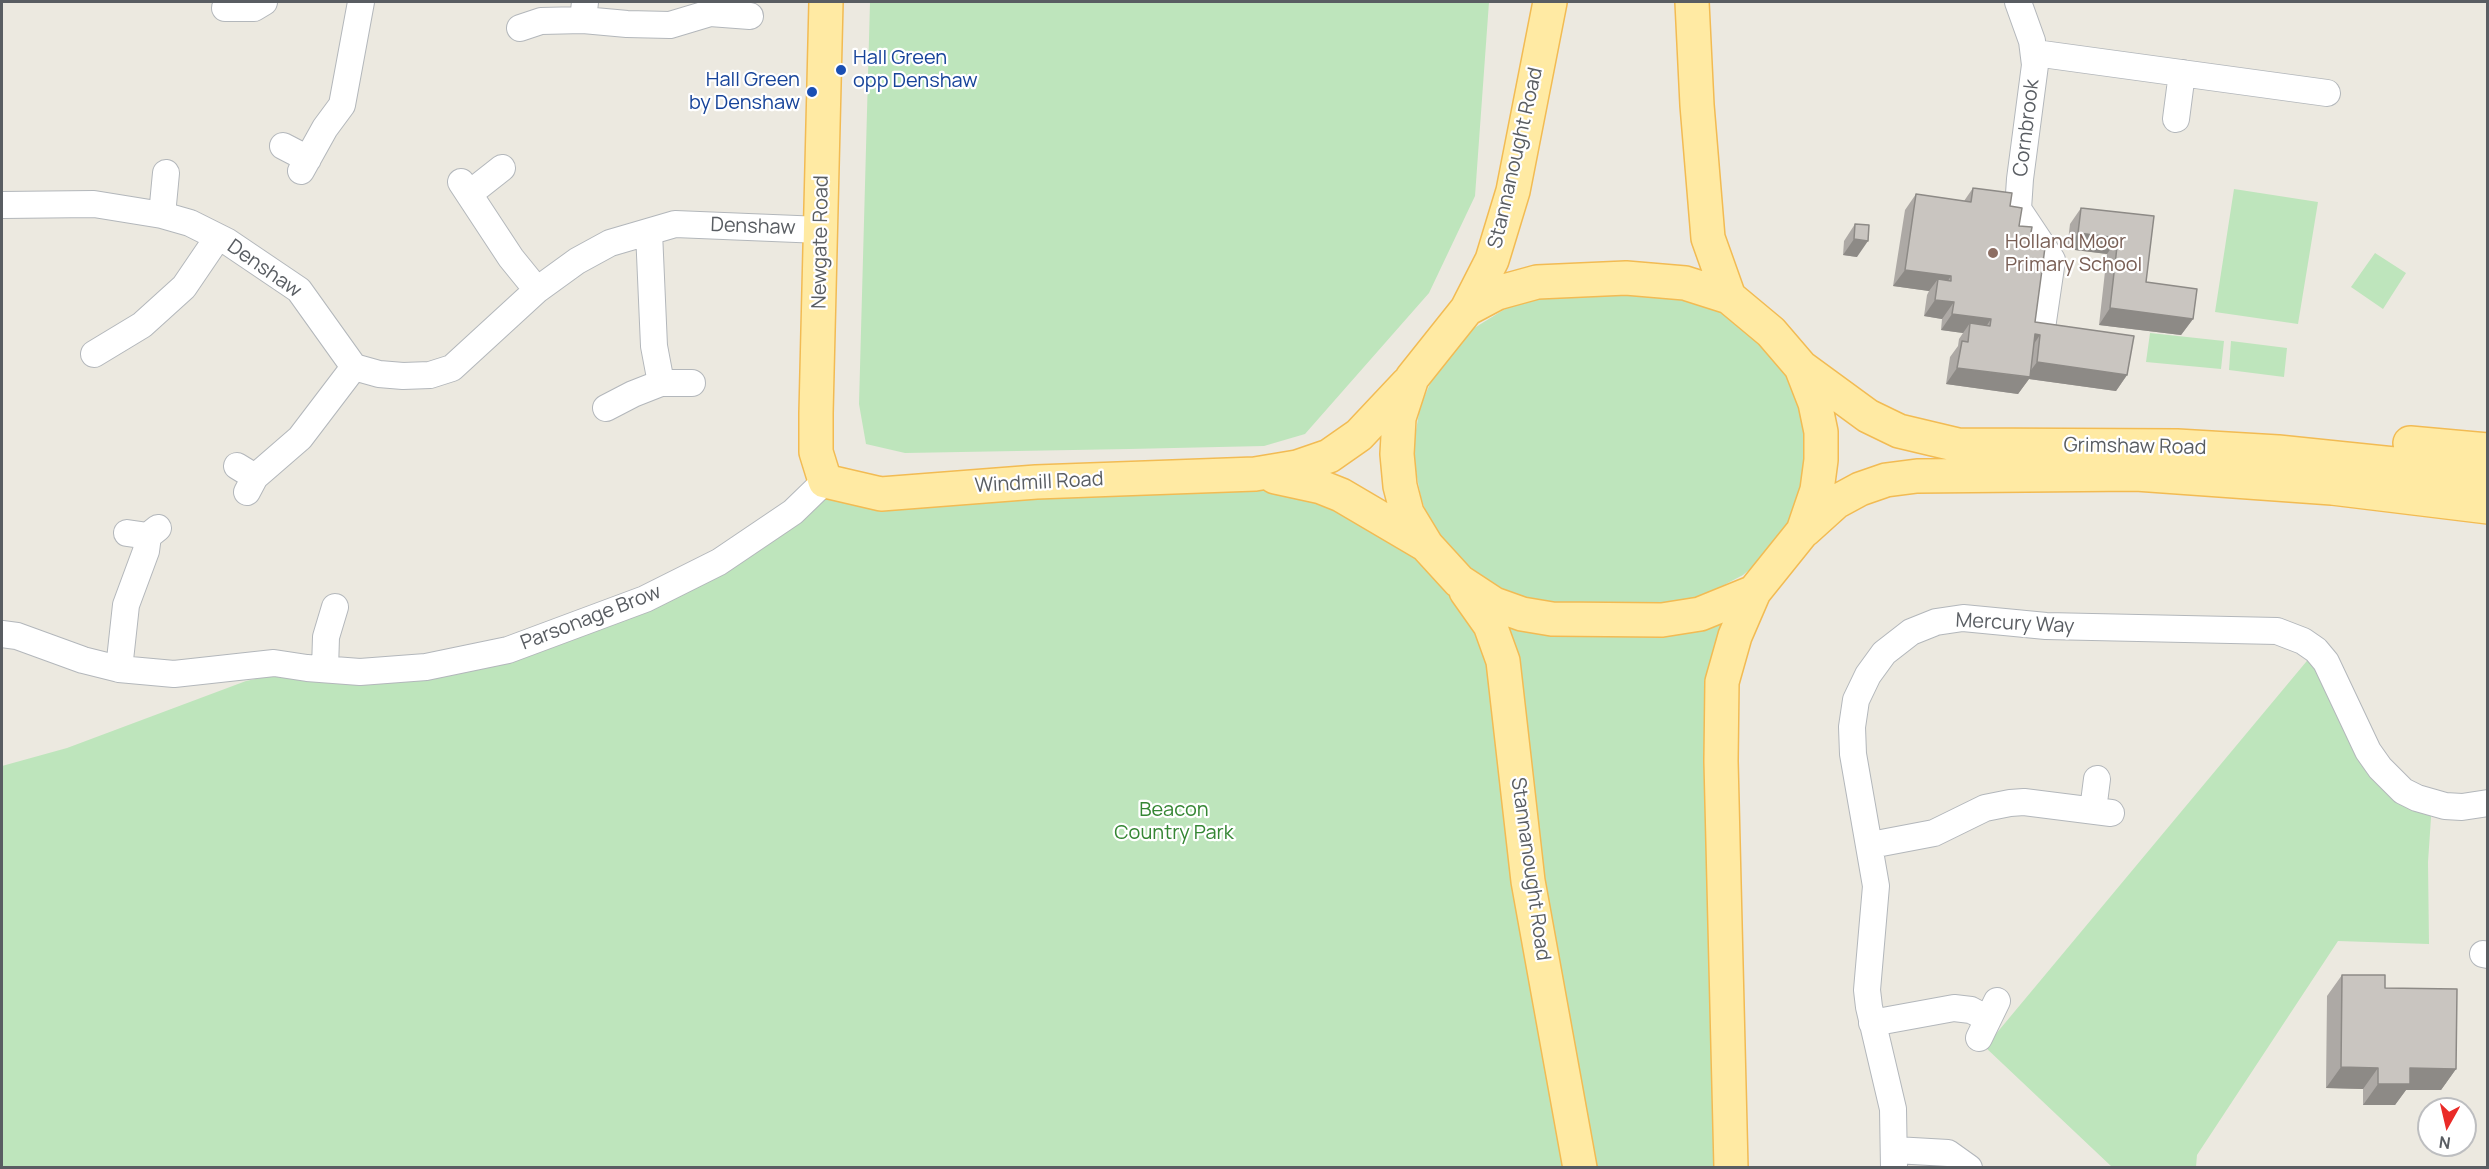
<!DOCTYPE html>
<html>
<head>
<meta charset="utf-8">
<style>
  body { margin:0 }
  #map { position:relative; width:2489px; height:1169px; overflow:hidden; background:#ece9e0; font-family:Manrope,sans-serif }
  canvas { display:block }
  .frame { position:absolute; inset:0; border:3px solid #595d62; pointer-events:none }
  .north { position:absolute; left:2417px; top:1097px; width:60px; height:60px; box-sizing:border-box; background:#fff; border:2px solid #bdbec0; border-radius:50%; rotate:188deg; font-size:16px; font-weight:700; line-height:24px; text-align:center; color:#595d62 }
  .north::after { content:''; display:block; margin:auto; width:21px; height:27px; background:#ea2b28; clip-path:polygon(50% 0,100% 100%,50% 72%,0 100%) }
</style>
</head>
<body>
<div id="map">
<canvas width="2489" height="1169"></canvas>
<div class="frame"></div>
<div class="north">N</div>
</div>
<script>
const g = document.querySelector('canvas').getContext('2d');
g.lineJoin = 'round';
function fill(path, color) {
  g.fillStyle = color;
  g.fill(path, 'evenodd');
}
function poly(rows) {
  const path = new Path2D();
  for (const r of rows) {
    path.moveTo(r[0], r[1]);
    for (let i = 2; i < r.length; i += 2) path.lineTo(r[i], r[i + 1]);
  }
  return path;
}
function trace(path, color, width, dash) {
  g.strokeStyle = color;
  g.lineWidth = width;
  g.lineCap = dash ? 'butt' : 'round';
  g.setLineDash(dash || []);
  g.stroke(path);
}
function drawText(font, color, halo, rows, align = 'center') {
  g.font = font + ' Manrope,sans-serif';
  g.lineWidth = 4.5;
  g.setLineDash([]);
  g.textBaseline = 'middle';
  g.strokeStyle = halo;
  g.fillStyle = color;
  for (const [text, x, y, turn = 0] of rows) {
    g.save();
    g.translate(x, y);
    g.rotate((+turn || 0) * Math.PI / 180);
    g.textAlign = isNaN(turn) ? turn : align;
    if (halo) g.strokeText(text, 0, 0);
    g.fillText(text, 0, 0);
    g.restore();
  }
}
const green = poly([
  [870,2,1489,2,1475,196,1429,293,1305,434,1264,446,1129,449,905,453,866,444,859,404],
  [2234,189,2318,202,2298,324,2215,312],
  [2375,253,2406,273,2383,309,2351,287],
  [1645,294,1669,295,1724,312,1755,334,1789,378,1796,394,1806,430,1806,465,1795,511,1787,526,1755,565,1743,575,1705,595,1667,604,1570,606,1523,599,1485,582,1451,553,1428,518,1421,498,1414,461,1414,442,1420,407,1435,372,1471,330,1505,309,1522,302,1560,295],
  [2150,333,2224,341,2221,369,2146,362],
  [2231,341,2287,348,2284,377,2229,370],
  [1255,474,1427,546,1490,625,1580,1167,2,1168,2,766,67,748,246,681,307,668,426,667,645,599,825,481],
  [1726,619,1718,1167,1590,1167,1503,623,1536,634,1654,634],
  [2316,650,2368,751,2432,803,2428,862,2429,944,2338,941,2197,1155,2196,1167,2112,1167,1985,1047]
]);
const minor = poly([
  [585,2,583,20,627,24,670,25,710,13,750,16],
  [2018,2,2032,41,2035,65,2020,179,2018,209,2052,260,2042,328],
  [225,8,254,8,264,2],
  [520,28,541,21,583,20],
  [2035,53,2327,93],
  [2176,119,2182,73],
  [283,146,308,159],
  [301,171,325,128,342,105,361,2],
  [461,182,511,258,537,290],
  [469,194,502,168],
  [2,205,94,204,162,215,190,223,228,242,299,290,354,367,379,374,403,376,430,375,452,368,537,290,577,261,610,243,675,224,821,230],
  [162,215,166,173],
  [649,232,654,346,661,383],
  [94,354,142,325,184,287,218,237],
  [606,408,633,394,661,383,692,383],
  [237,466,255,477],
  [247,492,255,477,300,438,354,367],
  [127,533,148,536],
  [2,634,17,636,83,660,119,669,174,674,274,663,307,668,360,672,426,667,508,650,645,599,719,562,793,512,825,481],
  [119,669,126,605,146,551,148,536,158,528],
  [325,669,326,637,335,607],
  [2093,810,2097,779],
  [1871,845,1934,833,1985,808,2010,803,2024,802,2111,813],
  [2483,954,2488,955],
  [1872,1023,1954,1008,1971,1010,1988,1019],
  [1979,1038,1997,1001],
  [1895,1150,1948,1153,1969,1168],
  [1894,1168,1893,1109,1869,1007,1867,990,1876,886,1853,754,1852,727,1856,700,1868,675,1884,653,1911,632,1936,622,1963,618,2046,626,2277,631,2303,641,2316,650,2326,662,2368,751,2380,768,2403,791,2417,798,2445,806,2462,807,2488,803]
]);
const major = poly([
  [826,2,816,413,816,452,825,481,881,494,1036,482,1255,474,1297,467,1329,456,1359,435,1407,384],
  [1692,2,1697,105,1708,238,1729,297],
  [1626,278,1685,283,1729,297,1771,332,1801,367,1815,403,1821,432,1821,460,1817,490,1803,531,1754,592,1700,614,1662,620,1552,619,1522,614,1494,604,1459,581,1427,546,1407,513,1400,486,1397,454,1399,418,1412,378,1467,309,1497,293,1537,282,1626,278],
  [1467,309,1492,260,1513,191,1550,2],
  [1801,367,1868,416,1899,431,1958,445,2177,446,2278,452,2452,470,2488,477],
  [2410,443,2488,450],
  [1275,477,1321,487,1341,495,1426,545],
  [1805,530,1836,502,1860,489,1886,480,1917,476,2136,474,2332,488,2488,507],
  [1466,591,1490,625,1503,661,1528,881,1580,1168],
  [1731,1168,1721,761,1722,682,1735,636,1754,592]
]);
const wall = poly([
  [1973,188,2010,206,2019,226,2030,238,2035,322,2127,375,2116,391,2029,379,2018,394,1946,384,1950,357,1958,346,1959,339,1963,333,1941,330,1942,319,1924,316,1927,295,1929,291,1893,286,1905,210,1916,194,1964,201],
  [2081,208,2154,216,2146,282,2193,319,2181,335,2099,325,2107,254,2067,249,2070,224],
  [1855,224,1857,257,1843,255,1844,241],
  [2342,975,2385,988,2456,1069,2441,1090,2406,1090,2395,1105,2363,1105,2363,1089,2326,1088,2327,996]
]);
const shadedWall = poly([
  [2078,233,2118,238,2107,254,2067,249],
  [1854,239,1868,241,1857,257,1843,255],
  [1905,270,1951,276,1940,293,1938,279,1929,291,1893,286],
  [1935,300,1954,302,1942,319,1924,316],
  [2110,308,2193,319,2181,335,2099,325],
  [1952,314,1991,319,1980,336,1970,323,1963,333,1941,330],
  [2035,334,2040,335,2029,351],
  [2037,362,2127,375,2116,391,2029,379,2018,394,1946,384,1957,368,2026,377],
  [2341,1067,2378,1068,2363,1089,2326,1088],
  [2410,1068,2456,1069,2441,1090,2406,1090,2395,1105,2363,1105,2378,1084]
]);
const building = poly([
  [1973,188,2012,193,2010,206,2022,208,2019,226,2032,227,2030,238,2046,240,2035,322,2134,336,2127,375,2037,362,2040,335,2035,334,2030,377,1957,368,1962,341,1968,342,1970,323,1990,326,1991,319,1952,314,1954,302,1935,300,1938,279,1951,281,1951,276,1905,270,1916,194,1971,202,1973,188],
  [2081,208,2154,216,2146,282,2197,289,2193,319,2110,308,2118,238,2078,233,2081,208],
  [1855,224,1869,225,1868,241,1854,239,1855,224],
  [2342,975,2385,975,2385,988,2457,989,2456,1069,2410,1068,2410,1084,2378,1084,2378,1068,2341,1067,2342,975]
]);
const markers = [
  [841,70,6,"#1a4fb4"],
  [812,92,6,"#1a4fb4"],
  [1993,253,6,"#8d6e63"]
];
const transitNames = [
  ["Hall Green",853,58],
  ["opp Denshaw",853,81],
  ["Hall Green",800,80,"right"],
  ["by Denshaw",800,103,"right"]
];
const streetNames = [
  ["Cornbrook",2027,128,-83],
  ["Stannanought Road",1516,158,-77],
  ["Denshaw",753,227,2],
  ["Newgate Road",821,242,-89],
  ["Denshaw",264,269,35],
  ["Grimshaw Road",2135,447,1],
  ["Windmill Road",1039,483,-3],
  ["Parsonage Brow",591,618,-21],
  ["Mercury Way",2015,624,3],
  ["Stannanought Road",1530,869,82]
];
const educationNames = [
  ["Holland Moor",2005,242],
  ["Primary School",2005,265]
];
const parkNames = [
  ["Beacon",1174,810],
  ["Country Park",1174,833]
];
fill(green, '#bee5bc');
trace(minor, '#b3b7bb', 28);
trace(major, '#f2bb53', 36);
trace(minor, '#fff', 26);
trace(major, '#ffeaa3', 33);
fill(wall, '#ada9a5');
fill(shadedWall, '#8d8a86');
fill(building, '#c9c5c0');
trace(building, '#8d8a86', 1.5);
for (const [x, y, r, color] of markers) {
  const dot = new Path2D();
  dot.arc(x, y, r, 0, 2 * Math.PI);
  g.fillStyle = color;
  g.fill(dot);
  trace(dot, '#fff', 2);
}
drawText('20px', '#164399', '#fff', transitNames, 'left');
drawText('20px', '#595d62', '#fff', streetNames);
drawText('20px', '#785e54', '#fff', educationNames, 'left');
drawText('20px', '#358634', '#fff', parkNames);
</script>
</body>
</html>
